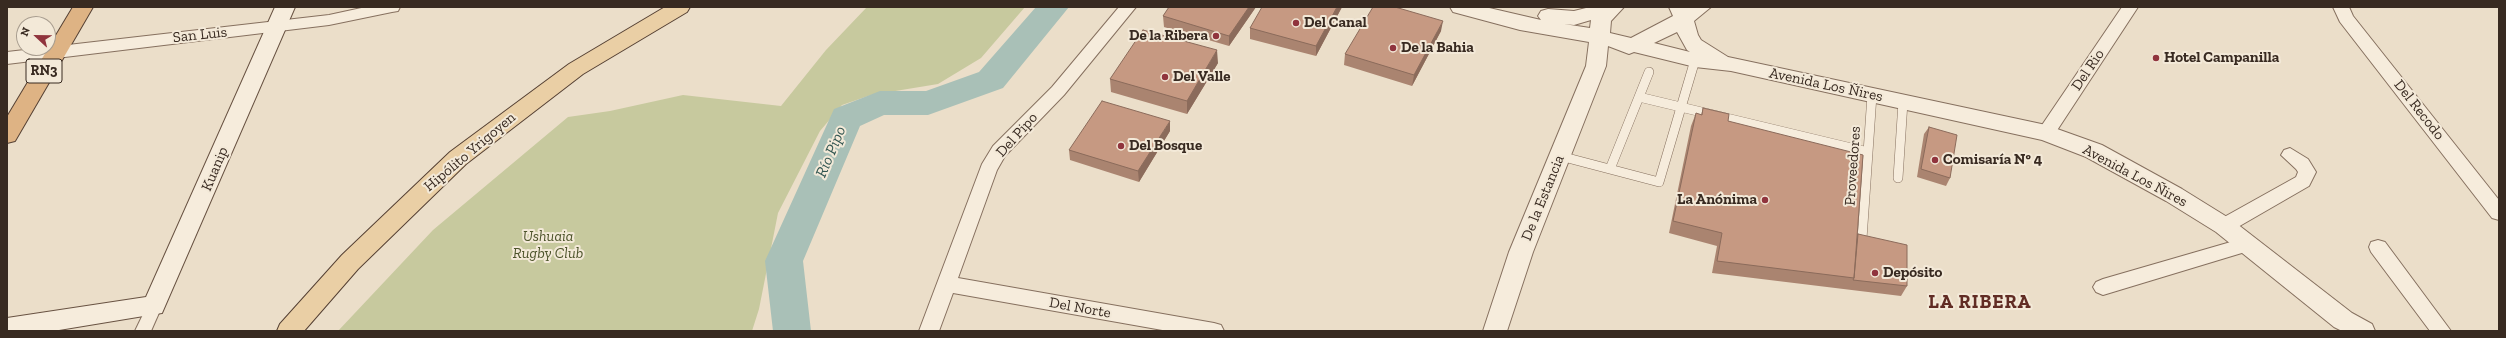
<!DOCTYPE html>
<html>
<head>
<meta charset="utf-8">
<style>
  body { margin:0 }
  #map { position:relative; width:2506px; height:338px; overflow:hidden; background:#ebdec9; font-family:"Zilla Slab",serif }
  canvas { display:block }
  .frame { position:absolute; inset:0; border:8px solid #382a21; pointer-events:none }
  .north { position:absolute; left:16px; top:16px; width:40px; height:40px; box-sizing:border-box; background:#f3e9d8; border:1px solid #a89d8f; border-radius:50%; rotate:292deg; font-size:11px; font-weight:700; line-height:16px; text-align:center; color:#382a21 }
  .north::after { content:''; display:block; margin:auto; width:14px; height:18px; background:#90343d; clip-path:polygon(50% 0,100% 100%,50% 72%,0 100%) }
</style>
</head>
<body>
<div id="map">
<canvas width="2506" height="338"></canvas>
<div class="frame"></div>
<div class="north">N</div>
</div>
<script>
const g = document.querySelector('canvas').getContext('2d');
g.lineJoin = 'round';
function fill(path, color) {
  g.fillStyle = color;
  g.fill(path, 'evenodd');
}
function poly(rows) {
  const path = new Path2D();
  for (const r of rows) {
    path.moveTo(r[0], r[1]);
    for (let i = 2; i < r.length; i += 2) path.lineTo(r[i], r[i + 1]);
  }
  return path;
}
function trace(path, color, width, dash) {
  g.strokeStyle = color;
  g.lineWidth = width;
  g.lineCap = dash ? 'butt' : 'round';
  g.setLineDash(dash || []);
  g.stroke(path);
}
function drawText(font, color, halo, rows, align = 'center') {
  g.font = font + ' "Zilla Slab",serif';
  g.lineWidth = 4;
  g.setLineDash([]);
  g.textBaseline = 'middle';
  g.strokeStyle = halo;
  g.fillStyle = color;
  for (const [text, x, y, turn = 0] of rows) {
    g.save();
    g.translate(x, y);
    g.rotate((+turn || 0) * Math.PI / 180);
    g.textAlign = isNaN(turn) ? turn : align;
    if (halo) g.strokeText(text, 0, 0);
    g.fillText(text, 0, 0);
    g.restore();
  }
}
const green = poly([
  [867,7,1025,7,981,58,938,84,871,95,842,105,820,131,778,213,759,309,752,331,338,331,433,230,568,117,610,111,683,95,781,106,826,50]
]);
const river = poly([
  [1036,7,1069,7,1003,88,928,115,884,115,860,126,803,261,811,331,773,331,765,261,834,109,880,91,926,91,979,72,1036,7]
]);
const service = poly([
  [1639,97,1868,152],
  [1560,156,1659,182,1695,60],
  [1610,169,1649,72],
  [1898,178,1903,102],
  [1862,239,1872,95]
]);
const pedestrian = poly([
  [154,300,159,302,162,306,151,331,135,331,149,302,154,300]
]);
const minor = poly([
  [366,7,400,7,398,11,392,12,329,25,7,64,7,52,329,15,366,7],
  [1119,7,1136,7,1064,95,1005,156,997,170,958,278,1214,323,1221,325,1224,331,1168,331,953,293,939,331,919,331,982,164,993,146,1052,87,1119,7],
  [2122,7,2138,7,2052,138,2046,139,2040,138,2037,133,2040,128,2122,7],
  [2333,7,2349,7,2353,16,2499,200,2499,220,2492,218,2340,22,2333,7],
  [2290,148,2308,159,2316,172,2309,186,2231,231,2224,233,2217,231,2215,226,2217,221,2296,177,2298,172,2296,169,2281,155,2284,150,2290,148],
  [2248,237,2255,239,2257,244,2255,249,2103,295,2096,292,2093,287,2096,282,2103,279,2248,237],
  [2378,240,2385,242,2451,331,2430,331,2371,252,2369,247,2371,242,2378,240]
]);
const tertiary = poly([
  [1450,7,1485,7,1541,20,1538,16,1541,11,1548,9,1574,11,1590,7,1624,7,1611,21,1610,33,1631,38,1673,16,1669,7,1711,7,1694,21,1698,35,1701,40,1728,57,2046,125,2102,145,2182,189,2232,220,2352,313,2372,324,2375,331,2342,331,2334,327,2216,232,2166,201,2086,157,2042,140,1731,71,1695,67,1634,52,1629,54,1608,46,1606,66,1533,252,1507,331,1483,331,1509,252,1586,66,1589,42,1520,30,1453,12,1450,7],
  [1591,20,1590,28,1564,24,1574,25,1591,20],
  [1677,32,1687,50,1690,52,1654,43,1677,32]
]);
const secondary = poly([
  [275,7,295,7,162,313,53,331,7,331,7,318,146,297,275,7]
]);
const primary = poly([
  [665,7,690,7,687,12,583,74,466,164,358,269,304,331,277,331,280,324,342,255,450,152,569,64,665,7]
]);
const trunk = poly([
  [73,7,93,7,15,141,7,143,7,117,73,7]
]);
const wall = poly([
  [1169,7,1256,7,1229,46,1164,27,1163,16],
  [1342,7,1316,56,1250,39,1250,28],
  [1441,31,1412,86,1344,65,1345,54],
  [1218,63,1187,114,1111,92,1110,79],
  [1703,108,1728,121,1858,234,1907,286,1901,296,1712,273,1717,246,1669,233,1691,126,1696,113,1701,115],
  [1929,127,1950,178,1946,186,1917,177,1924,134],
  [1170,131,1139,182,1070,160,1069,150]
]);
const shadedWall = poly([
  [1249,7,1256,7,1229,46,1229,36],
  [1337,7,1342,7,1316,56,1316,46],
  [1443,21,1441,31,1412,86,1414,75],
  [1217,50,1218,63,1187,114,1187,101],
  [1170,121,1170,131,1139,182,1138,171]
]);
const building = poly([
  [1169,7,1249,7,1229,36,1163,16,1169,7],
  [1262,7,1337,7,1316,46,1250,28,1262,7],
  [1373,7,1395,7,1443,21,1414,75,1345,54,1373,7],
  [1143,30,1217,50,1187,101,1110,79,1143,30],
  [1102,101,1170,121,1138,171,1069,150,1102,101],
  [1703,108,1729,114,1728,121,1863,155,1854,278,1717,261,1722,233,1673,221,1696,113,1702,115,1703,108],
  [1929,127,1957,135,1950,178,1921,169,1929,127],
  [1858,234,1907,245,1907,286,1853,280,1854,278,1858,234]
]);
const markers = [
  [1296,23,4,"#90343d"],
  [1216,36,4,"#90343d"],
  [1393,48,4,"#90343d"],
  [2156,58,4,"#90343d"],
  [1165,77,4,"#90343d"],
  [1121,146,4,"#90343d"],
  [1935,160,4,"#90343d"],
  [1765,200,4,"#90343d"],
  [1875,273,4,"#90343d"]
];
const shields = [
  [44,71,36]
];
const shieldNames = [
  ["RN3",44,71]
];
const poiNames = [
  ["Del Canal",1304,23],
  ["De la Ribera",1208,36,"right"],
  ["De la Bahia",1401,48],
  ["Hotel Campanilla",2164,58],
  ["Del Valle",1173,77],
  ["Del Bosque",1129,146],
  ["Comisaría N° 4",1943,160],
  ["La Anónima",1757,200,"right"],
  ["Depósito",1883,273]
];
const streetNames = [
  ["San Luis",200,35,-6],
  ["Del Rio",2088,70,-56],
  ["Avenida Los Ñires",1826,85,12],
  ["Del Recodo",2419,110,52],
  ["Del Pipo",1017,135,-48],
  ["Hipólito Yrigoyen",470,152,-40],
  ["Proveedores",1853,166,-86],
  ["Kuanip",215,169,-67],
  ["Avenida Los Ñires",2135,176,28],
  ["De la Estancia",1543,198,-68],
  ["Del Norte",1080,308,10]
];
const parkNames = [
  ["Ushuaia",548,237],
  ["Rugby Club",548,254]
];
const waterNames = [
  ["Río Pipo",831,152,-67]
];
const districtNames = [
  ["LA RIBERA",1980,303]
];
fill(green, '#c7c99e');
fill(river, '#a9c0b7');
trace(service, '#86705f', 10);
trace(pedestrian, '#86705f', 2);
trace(minor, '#86705f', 2);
trace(tertiary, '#86705f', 2);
trace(secondary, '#685242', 2);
trace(primary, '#554033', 2);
trace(trunk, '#554033', 2);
trace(service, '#f6ecdc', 9);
fill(pedestrian, '#f6ecdc');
fill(minor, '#f6ecdc');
fill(tertiary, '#f6ecdc');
fill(secondary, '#f6ecdc');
fill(primary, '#eacfa5');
fill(trunk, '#deb384');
fill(wall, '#aa8470');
fill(shadedWall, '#8b6b5b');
fill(building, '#c69982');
trace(building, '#8b6b5b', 1);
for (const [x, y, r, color] of markers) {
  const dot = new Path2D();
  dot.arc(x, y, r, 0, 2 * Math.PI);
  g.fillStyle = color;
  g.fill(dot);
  trace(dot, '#f3e9d8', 1.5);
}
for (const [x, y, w] of shields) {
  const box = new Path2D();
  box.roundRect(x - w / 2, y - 12, w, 24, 3);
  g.fillStyle = '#f3e9d8';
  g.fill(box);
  trace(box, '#382a21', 1);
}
drawText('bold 14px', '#382a21', null, shieldNames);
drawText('bold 15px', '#382a21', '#f3e9d8', poiNames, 'left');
drawText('15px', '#382a21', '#f3e9d8', streetNames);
drawText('italic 15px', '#4c532a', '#f3e9d8', parkNames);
drawText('italic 16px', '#325651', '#f3e9d8', waterNames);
g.letterSpacing = '1px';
drawText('bold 19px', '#612c24', '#f3e9d8', districtNames);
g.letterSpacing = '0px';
</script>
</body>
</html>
